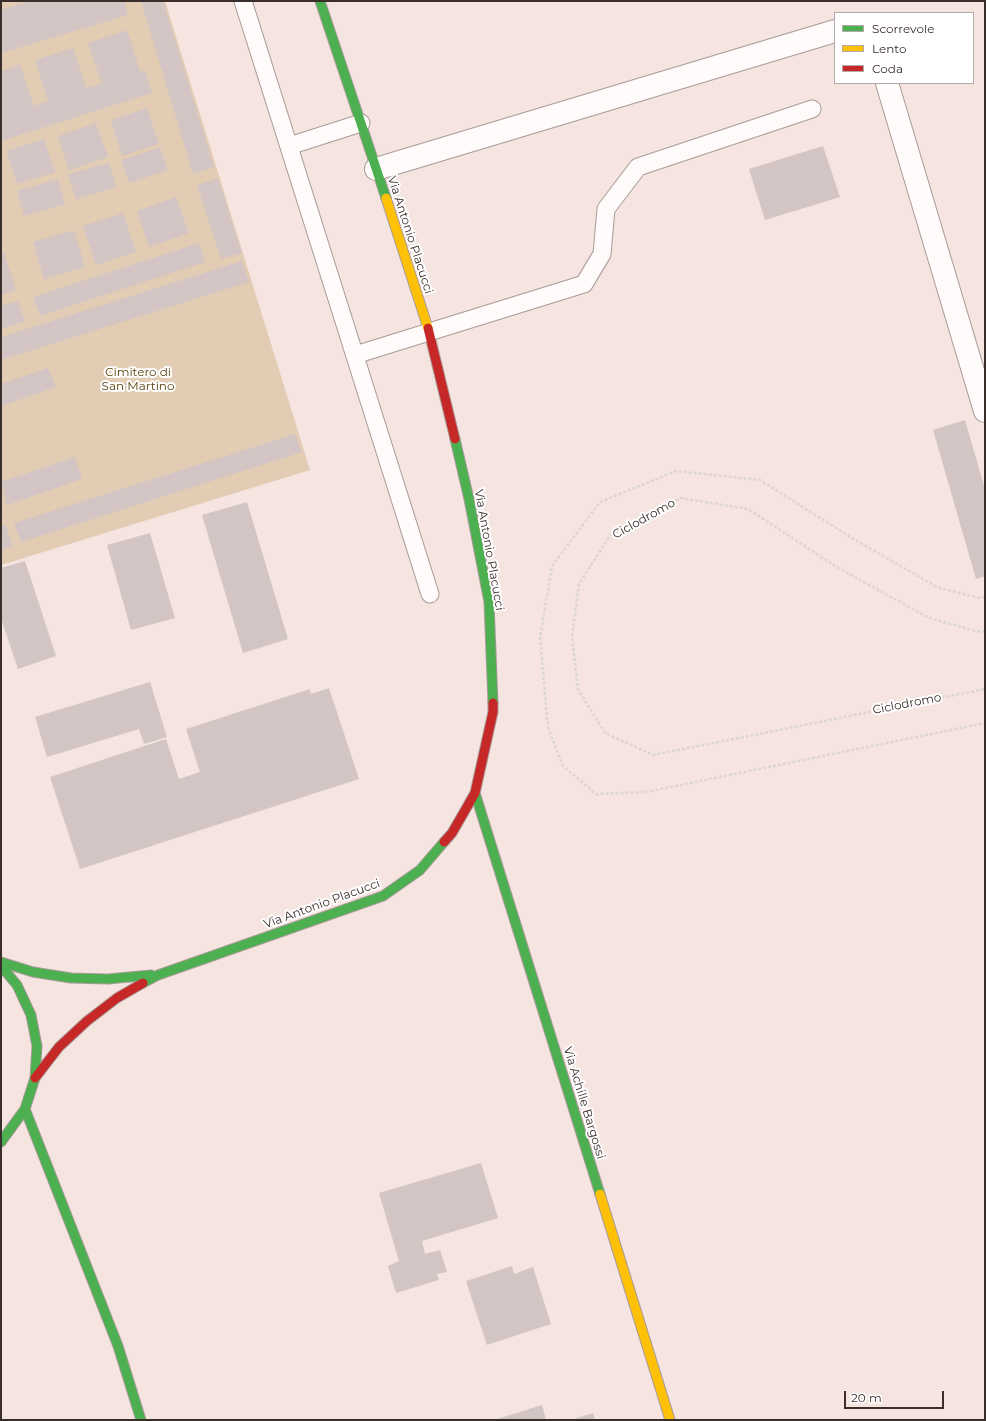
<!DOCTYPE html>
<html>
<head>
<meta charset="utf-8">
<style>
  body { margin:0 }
  #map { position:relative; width:986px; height:1421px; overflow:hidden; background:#f5e4df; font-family:Montserrat,sans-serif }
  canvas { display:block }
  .frame { position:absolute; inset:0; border:2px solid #3a2e2b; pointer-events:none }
  .legend { position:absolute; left:834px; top:12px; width:140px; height:72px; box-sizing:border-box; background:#fff; border:1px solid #b0abaa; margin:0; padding:5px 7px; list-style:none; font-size:12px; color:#3a2e2b }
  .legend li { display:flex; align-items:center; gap:8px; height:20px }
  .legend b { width:20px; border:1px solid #b0abaa }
  .scale { position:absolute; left:844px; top:1391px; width:100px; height:18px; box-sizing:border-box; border:2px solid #3a2e2b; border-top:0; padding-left:5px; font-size:12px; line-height:14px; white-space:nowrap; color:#3a2e2b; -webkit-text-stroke:3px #fff; paint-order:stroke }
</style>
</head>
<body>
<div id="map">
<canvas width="986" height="1421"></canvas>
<div class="frame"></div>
<ul class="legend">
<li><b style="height:5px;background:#4caf50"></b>Scorrevole</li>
<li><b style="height:5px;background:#ffc107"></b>Lento</li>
<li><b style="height:5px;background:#c62828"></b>Coda</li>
</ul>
<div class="scale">20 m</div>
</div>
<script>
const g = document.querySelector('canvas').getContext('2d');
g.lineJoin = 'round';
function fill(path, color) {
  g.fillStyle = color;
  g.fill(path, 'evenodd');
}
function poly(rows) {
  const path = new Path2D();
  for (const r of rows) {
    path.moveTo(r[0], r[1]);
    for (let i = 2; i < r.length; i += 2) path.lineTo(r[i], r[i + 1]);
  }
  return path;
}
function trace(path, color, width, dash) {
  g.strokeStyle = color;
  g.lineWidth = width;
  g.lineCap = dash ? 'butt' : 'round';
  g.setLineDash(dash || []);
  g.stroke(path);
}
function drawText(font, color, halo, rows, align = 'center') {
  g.font = font + ' Montserrat,sans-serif';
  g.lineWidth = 4;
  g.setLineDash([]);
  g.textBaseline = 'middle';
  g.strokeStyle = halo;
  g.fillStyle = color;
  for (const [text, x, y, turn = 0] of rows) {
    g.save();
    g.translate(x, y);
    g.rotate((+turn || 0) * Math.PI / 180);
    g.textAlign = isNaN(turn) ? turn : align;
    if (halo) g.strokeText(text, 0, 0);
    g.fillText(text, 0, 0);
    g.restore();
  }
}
const green = poly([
  [1,1,165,1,310,470,1,565]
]);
const building = poly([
  [31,1,124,1,128,15,1,53,1,10],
  [141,1,163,1,214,167,193,174],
  [127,30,140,71,145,70,152,93,1,141,1,71,20,65,34,106,48,101,35,60,73,48,86,88,102,84,88,43],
  [147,108,159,144,122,156,111,120],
  [96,123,108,157,69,170,58,136],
  [44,139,55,172,17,184,6,151],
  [823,146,840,197,765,220,749,169],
  [160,147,168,170,129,183,121,160],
  [109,163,116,187,76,199,68,174],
  [218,178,242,253,221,259,197,185],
  [58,179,65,204,24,216,17,191],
  [176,197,189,233,149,247,137,211],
  [123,213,136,252,96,265,83,226],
  [74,230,85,267,44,279,33,242],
  [199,243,205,262,40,316,33,297],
  [4,252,16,290,1,295,1,253],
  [242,261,249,282,1,360,1,337],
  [18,301,25,321,1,329,1,306],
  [48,368,56,387,1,406,1,384],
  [965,420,985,489,985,576,976,579,933,430],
  [295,434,302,452,21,542,14,523],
  [75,457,82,479,7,505,1,482],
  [247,502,288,639,243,653,202,515],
  [6,525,13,546,1,550,1,527],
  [150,533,175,618,131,630,107,545],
  [25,561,56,656,18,669,1,618,1,568],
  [150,682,167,737,144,744,139,729,47,757,35,717],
  [329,688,359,779,80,869,50,777,166,739,179,779,200,772,186,729,310,689,311,694],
  [481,1163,498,1218,422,1241,425,1254,440,1250,447,1272,437,1274,439,1280,396,1293,388,1266,399,1261,379,1193],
  [512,1266,514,1274,533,1267,551,1324,487,1345,466,1281],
  [542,1405,546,1420,494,1420],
  [593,1413,595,1420,571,1420]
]);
const path = poly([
  [985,597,979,598,937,587,852,538,760,480,676,471,600,502,552,566,540,638,548,728,563,766,596,794,646,792,985,723],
  [985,631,980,632,929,618,835,566,748,509,681,498,611,534,579,584,572,637,578,689,605,733,653,755,985,689]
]);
const lane = poly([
  [243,1,430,594],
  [289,146,361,123],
  [355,355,584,284,602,254,606,209,638,167,812,109]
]);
const street = poly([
  [887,83,985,411],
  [376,169,835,31]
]);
const fast = poly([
  [320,1,386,198],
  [455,439,469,499,489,602,493,703],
  [475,793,600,1194],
  [1,962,33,972,71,978,108,979,151,975],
  [1,966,17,985,31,1015,37,1046,35,1078,25,1109,1,1142],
  [143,983,158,975,383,896,420,870,444,842],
  [25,1109,118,1346,141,1420]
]);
const slow = poly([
  [386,198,428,328],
  [600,1194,670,1420]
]);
const jam = poly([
  [428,328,455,439],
  [444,842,452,833,475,793,493,712,493,703],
  [35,1078,59,1047,87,1021,117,998,143,983]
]);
const streetNames = [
  ["Via Antonio Placucci",410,235,72],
  ["Ciclodromo",644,519,-29],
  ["Via Antonio Placucci",489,550,80],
  ["Ciclodromo",907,704,-11],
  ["Via Antonio Placucci",322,904,-20],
  ["Via Achille Bargossi",584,1103,73]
];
const parkNames = [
  ["Cimitero di",138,372],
  ["San Martino",138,386]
];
fill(green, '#e3ccb4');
fill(building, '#d2c5c3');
trace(lane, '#a89b98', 19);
trace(street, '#a89b98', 24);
trace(fast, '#a89b98', 11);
trace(slow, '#a89b98', 11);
trace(jam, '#a89b98', 11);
trace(path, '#dbd6d5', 2.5, [3, 2]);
trace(lane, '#fefbfa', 17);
trace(street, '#fefbfa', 22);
trace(fast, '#4caf50', 9);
trace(slow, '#ffc107', 9);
trace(jam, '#c62828', 9);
drawText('12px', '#3a2e2b', '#fff', streetNames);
drawText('12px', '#5d3f09', '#fff', parkNames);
</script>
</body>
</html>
